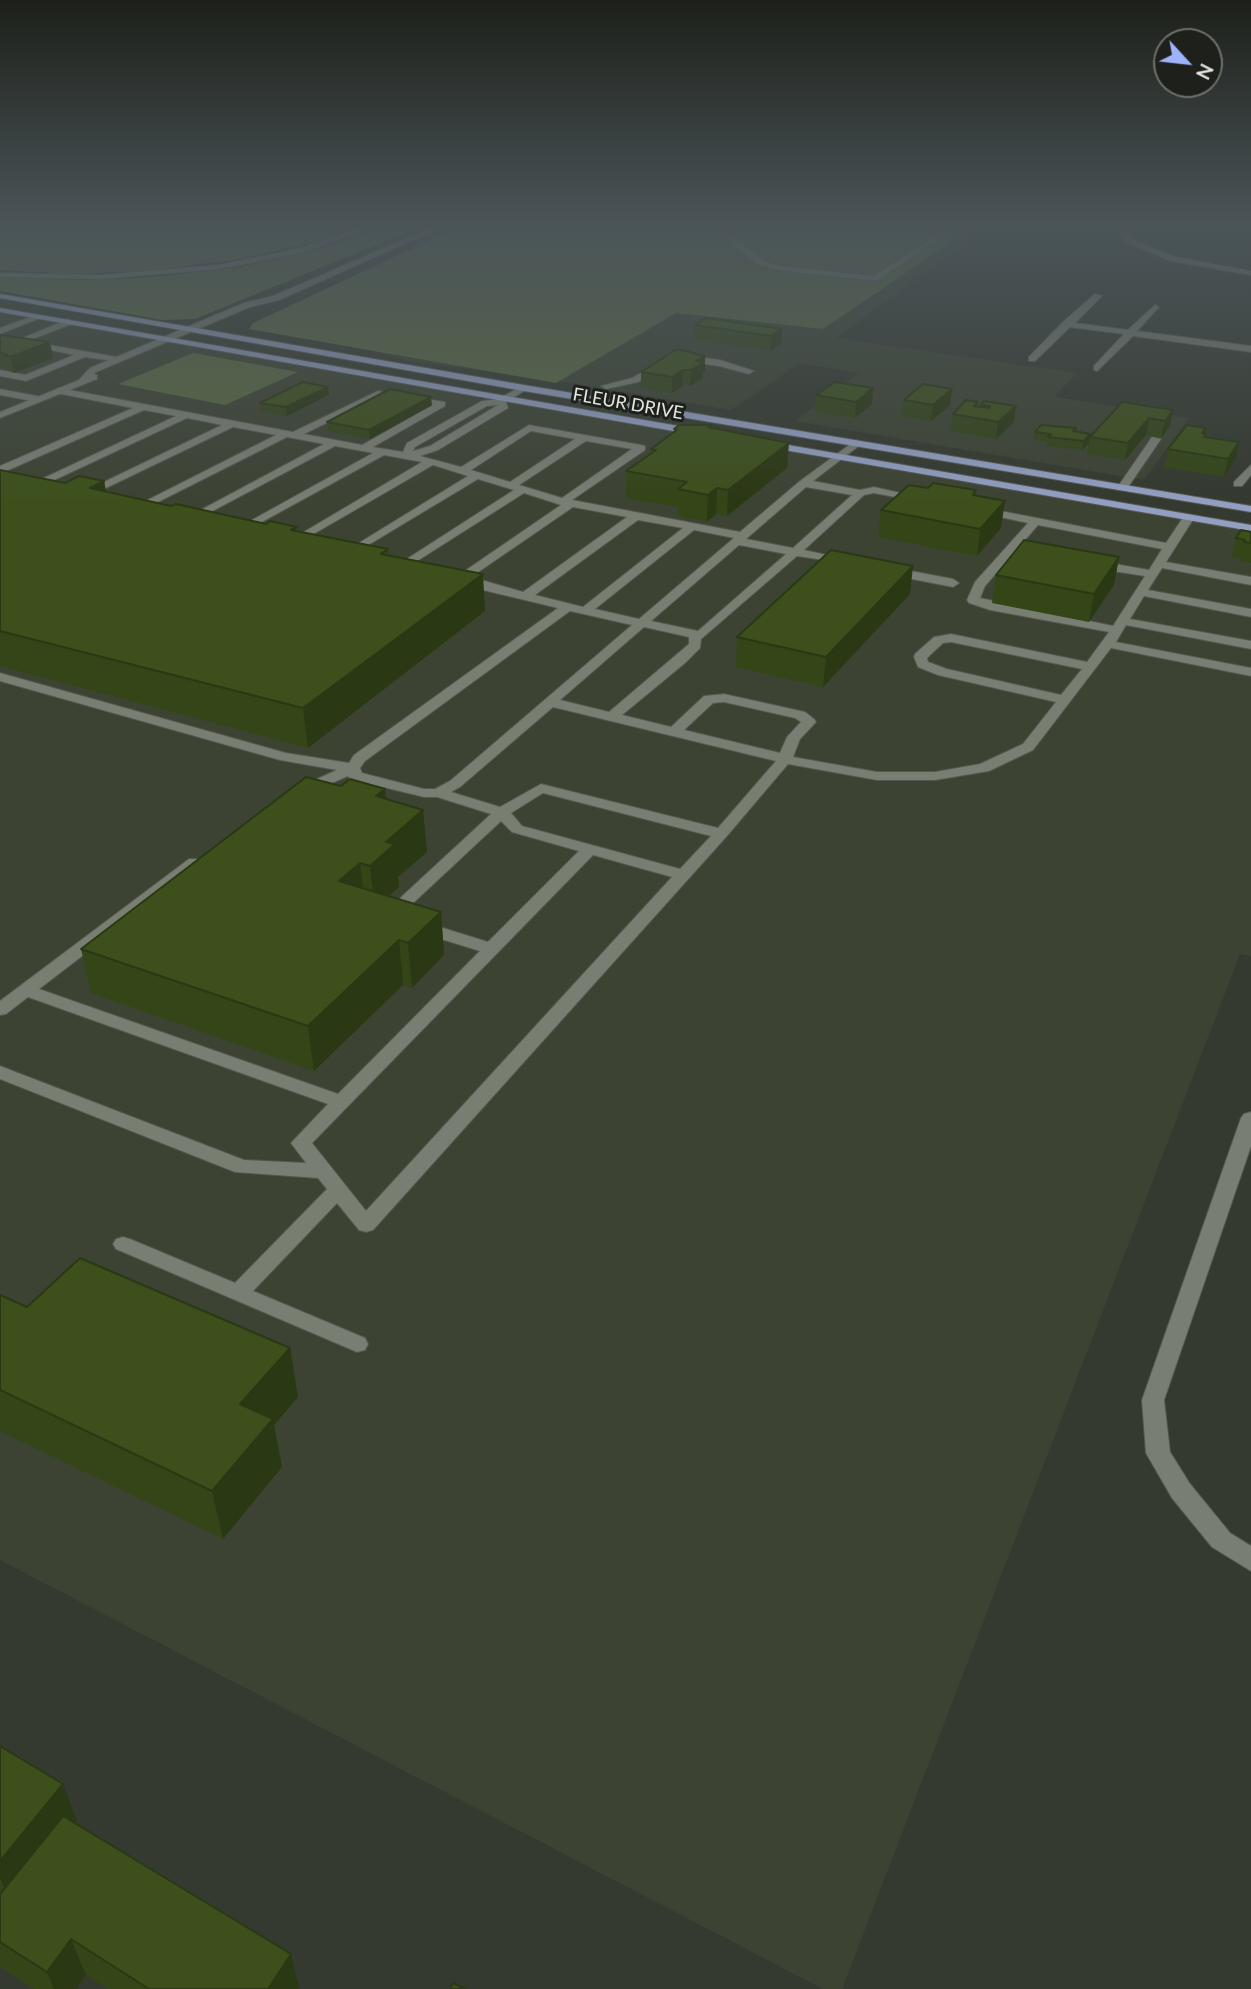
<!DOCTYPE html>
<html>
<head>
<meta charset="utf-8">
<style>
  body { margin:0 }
  #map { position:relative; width:1251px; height:1989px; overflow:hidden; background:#353a30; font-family:Lato,sans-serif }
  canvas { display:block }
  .north { position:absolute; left:1153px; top:28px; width:70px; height:70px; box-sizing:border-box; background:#1e201b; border:2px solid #6d6f6a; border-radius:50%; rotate:117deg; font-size:19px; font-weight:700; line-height:28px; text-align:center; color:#e4e6e0 }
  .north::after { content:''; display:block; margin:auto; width:24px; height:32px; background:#9fb3fd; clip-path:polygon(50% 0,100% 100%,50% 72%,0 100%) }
</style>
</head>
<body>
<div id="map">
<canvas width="1251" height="1989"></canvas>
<div class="north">N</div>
</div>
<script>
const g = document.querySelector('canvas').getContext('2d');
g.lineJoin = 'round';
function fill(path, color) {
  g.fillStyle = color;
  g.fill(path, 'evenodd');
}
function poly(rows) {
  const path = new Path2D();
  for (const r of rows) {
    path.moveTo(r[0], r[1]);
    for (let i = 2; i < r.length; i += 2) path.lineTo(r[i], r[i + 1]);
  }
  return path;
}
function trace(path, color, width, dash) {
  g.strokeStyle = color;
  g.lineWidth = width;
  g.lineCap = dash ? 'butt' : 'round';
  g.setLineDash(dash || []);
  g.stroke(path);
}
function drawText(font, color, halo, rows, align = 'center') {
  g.font = font + ' Lato,sans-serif';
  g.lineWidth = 6;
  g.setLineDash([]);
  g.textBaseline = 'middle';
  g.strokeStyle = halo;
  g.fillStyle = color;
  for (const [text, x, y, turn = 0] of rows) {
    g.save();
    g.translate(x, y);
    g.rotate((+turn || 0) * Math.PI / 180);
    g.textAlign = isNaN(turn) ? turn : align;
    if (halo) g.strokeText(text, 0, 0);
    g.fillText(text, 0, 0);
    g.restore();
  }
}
const built = poly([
  [471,223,993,223,836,338,1077,373,1054,397,1189,418,1144,480,795,421,859,373,800,363,731,410,571,383,409,361,364,349],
  [0,310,1251,528,1251,956,1240,954,842,1989,823,1989,0,1560]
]);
const green = poly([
  [0,223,365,223,318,241,235,260,145,271,71,274,0,270],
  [392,223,430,223,195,319,163,320,0,291,0,277,83,280,153,277,240,267,310,252],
  [467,223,979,223,823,329,676,313,556,383,249,329,253,323],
  [193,353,298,372,225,405,118,384]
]);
const path = poly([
  [0,234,269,231]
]);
const service = poly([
  [373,223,383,223,306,252,219,269,100,279,0,277,0,273,100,275,219,265,301,248,373,223],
  [707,223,715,223,764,261,779,266,874,276,955,223,963,223,876,281,778,270,758,265,707,223],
  [1095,294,1102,296,1075,323,1128,330,1155,305,1159,307,1137,331,1251,346,1251,352,1133,336,1097,371,1094,370,1094,366,1124,334,1070,327,1035,361,1029,361,1029,357,1063,322,1095,294],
  [36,315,43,317,0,334,0,328,36,315],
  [69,319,72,324,27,341,117,357,121,360,120,362,85,357,26,381,0,376,0,370,25,375,74,355,13,342,69,319],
  [682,355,720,360,754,371,749,374,719,366,682,361,668,365,638,382,606,389,601,386,632,378,662,361,682,355],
  [524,385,529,388,506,402,508,408,438,450,420,456,461,467,529,425,641,445,645,446,645,450,572,500,740,532,800,481,856,440,861,443,860,445,813,481,860,490,874,487,927,499,922,502,874,493,864,495,804,550,850,560,850,564,797,556,701,639,700,648,685,663,622,715,671,727,704,696,724,694,805,712,814,719,816,722,800,739,793,757,877,772,935,772,980,764,1023,744,1056,702,938,675,918,667,914,657,915,654,934,637,951,634,1087,662,1109,632,990,610,969,603,967,600,975,582,1028,523,976,512,975,510,980,507,1166,543,1184,516,1192,516,1194,518,1166,562,1251,577,1251,585,1162,568,1148,590,1251,609,1251,617,1144,596,1130,619,1251,641,1251,649,1126,625,1116,642,1251,668,1251,676,1111,648,1033,750,989,771,935,780,877,780,788,764,726,837,373,1230,366,1232,359,1230,337,1203,253,1291,365,1338,368,1344,365,1350,357,1352,116,1249,113,1244,116,1239,123,1237,130,1239,235,1283,327,1189,318,1178,235,1172,0,1079,0,1066,244,1160,306,1163,291,1143,328,1104,28,997,6,1014,0,1015,0,1001,189,859,201,859,203,862,201,865,39,989,338,1094,480,951,415,931,413,927,415,923,427,923,488,942,579,851,512,832,501,821,396,919,384,919,382,916,384,913,491,814,437,797,424,797,350,779,348,776,307,794,297,794,295,791,297,788,337,770,280,760,0,681,0,673,286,753,349,763,354,755,558,608,483,590,456,577,561,505,524,493,403,570,397,566,399,564,514,490,478,479,345,559,341,558,341,554,468,476,433,465,291,547,287,546,287,542,422,462,384,455,238,535,234,534,234,530,373,453,335,446,188,524,184,523,184,519,324,444,287,437,136,513,132,512,132,508,276,435,233,427,83,499,78,496,79,494,222,425,187,418,33,490,29,489,29,485,176,416,144,410,4,472,0,473,0,466,133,408,56,393,56,389,59,388,293,432,378,391,445,402,445,406,373,447,403,452,407,443,482,401,498,399,524,385],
  [379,397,433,405,362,445,304,434,379,397],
  [498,405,430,446,413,451,415,447,487,406,498,405],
  [531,431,575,439,510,482,471,470,531,431],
  [586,441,632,449,562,498,519,485,586,441],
  [806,487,852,495,793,548,746,539,806,487],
  [573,507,627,517,523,592,471,577,573,507],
  [638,520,683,528,583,607,535,595,638,520],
  [1038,525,1162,549,1149,570,1093,560,1087,564,1093,568,1145,576,1113,626,980,598,985,586,1038,525],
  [694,530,734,538,639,619,595,609,694,530],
  [739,545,786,554,698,631,651,621,739,545],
  [570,611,632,625,450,781,435,789,424,789,362,773,360,768,365,761,570,611],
  [644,627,689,637,689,644,609,712,560,700,644,627],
  [951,642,1082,669,1061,695,947,669,928,662,927,658,943,643,951,642],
  [724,702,795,718,801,722,787,737,780,753,684,730,713,703,724,702],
  [553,707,776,761,718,828,541,784,500,807,451,792,460,787,553,707],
  [543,793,711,836,680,869,522,826,511,813,543,793],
  [593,855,672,877,366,1211,312,1143,593,855],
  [0,389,37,396,42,399,37,402,0,395,0,389],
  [1152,437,1161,439,1126,490,1118,490,1117,488,1152,437],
  [1251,465,1251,475,1242,486,1234,486,1234,482,1251,465],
  [890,567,953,579,959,583,953,587,886,574,884,571,890,567],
  [1251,1112,1251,1146,1164,1400,1170,1452,1190,1484,1230,1533,1251,1546,1251,1571,1212,1547,1172,1498,1146,1453,1142,1400,1241,1118,1244,1114,1251,1112]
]);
const minor = poly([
  [1121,223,1129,223,1126,226,1132,239,1176,257,1251,271,1251,275,1171,261,1126,242,1118,226,1121,223]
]);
const secondary = poly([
  [442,223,451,223,279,300,250,307,96,372,94,374,97,375,97,379,0,418,0,412,79,380,90,368,244,303,273,296,442,223]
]);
const primary = poly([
  [0,294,524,385,1251,506,1251,512,524,391,0,298,0,294],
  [0,308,696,429,701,432,696,435,0,312,0,308],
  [765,441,1251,525,1251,531,761,446,760,444,765,441]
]);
const wall = poly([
  [695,325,782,329,781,344,770,351,694,340],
  [0,335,53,358,14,373,0,366],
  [705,356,705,371,703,372,703,378,690,386,683,386,672,393,641,388,641,372],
  [328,387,329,395,287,416,261,411,260,403],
  [952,389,950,405,931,421,902,417,904,400],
  [816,395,872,404,855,418,815,412],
  [984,401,1014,422,996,439,951,431,953,414,977,406,980,407,981,405],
  [432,405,370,439,328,431,327,422],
  [1173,410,1170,426,1161,438,1146,435,1125,460,1087,454,1090,437],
  [711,425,711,428,787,468,727,516,716,514,707,522,678,516,678,507,626,498,626,471,651,453,651,449,674,432,674,429],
  [1076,428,1075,431,1090,434,1089,443,1082,450,1046,446,1047,442,1034,440,1035,432],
  [1206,434,1206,437,1236,459,1224,477,1164,467,1168,449],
  [0,470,65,483,104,481,106,492,171,506,266,524,297,527,297,531,388,549,389,555,485,611,308,748,0,666],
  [975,495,1001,528,977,556,878,537,881,510],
  [1251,532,1251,563,1240,561,1240,558,1232,557,1236,538],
  [1119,557,1114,585,1089,622,992,603,996,575],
  [910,594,823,687,736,667,737,637],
  [386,799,423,810,427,852,398,877,399,887,389,896,441,912,444,955,412,988,403,985,314,1071,91,993,81,949],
  [0,1295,27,1307,290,1348,298,1397,274,1425,282,1467,223,1539,0,1431],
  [0,1746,77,1821,75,1823,291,1954,299,1989,108,1989,86,1975,76,1989,34,1989,0,1967]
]);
const shadedWall = poly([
  [782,329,781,344,770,351,771,336],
  [50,342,53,358,14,373,10,357],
  [705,356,705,371,703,372,703,378,690,386,691,370,696,361],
  [683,370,683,386,672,393,672,377],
  [328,387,329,395,287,416,286,407],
  [873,388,872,404,855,418,856,402],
  [952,389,950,405,931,421,933,405],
  [431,397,432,405,370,439,369,430],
  [1016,406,1014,422,996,439,998,422],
  [1173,410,1170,426,1161,438,1165,421],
  [1149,418,1146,435,1125,460,1128,443],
  [1090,434,1089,443,1082,450,1084,441],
  [1239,442,1236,459,1224,477,1228,459],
  [789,443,787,468,727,516,728,490],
  [104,481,110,515,90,488],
  [717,488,716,514,707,522,708,495],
  [1005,501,1001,528,977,556,980,529],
  [1119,557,1114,585,1089,622,1094,594],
  [913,566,910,594,823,687,826,657],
  [483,574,485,611,308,748,303,708],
  [385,789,389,830,376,796],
  [423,810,427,852,398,877,399,887,375,909,370,866,386,842],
  [360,863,365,906,339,881],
  [441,912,444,955,412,988,408,943],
  [399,940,403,985,314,1071,308,1026],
  [290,1348,298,1397,274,1425,282,1467,223,1539,212,1491,240,1404],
  [63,1784,77,1821,11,1903,0,1878,0,1861],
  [71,1939,86,1975,76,1989,54,1989,47,1972],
  [291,1954,299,1989,268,1989]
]);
const building = poly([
  [706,318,782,329,771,336,695,325,706,318],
  [0,335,1,335,50,342,10,357,0,352,0,335],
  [677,349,705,356,696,361,704,362,691,370,683,370,672,377,641,372,677,349],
  [303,382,328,387,286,407,260,403,303,382],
  [835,382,873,388,856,402,816,395,835,382],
  [923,384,952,389,933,405,904,400,923,384],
  [390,389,431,397,369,430,327,422,390,389],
  [966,400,978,402,974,406,989,408,990,406,981,405,984,401,1016,406,998,422,953,414,966,400],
  [1122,402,1173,410,1165,421,1149,418,1128,443,1090,437,1122,402],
  [679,425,711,425,708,427,789,443,728,490,717,488,708,495,678,489,687,482,626,471,656,450,651,449,677,430,674,429,679,425],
  [1041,425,1076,428,1073,431,1090,434,1084,441,1048,437,1051,434,1035,432,1041,425],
  [1187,425,1206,428,1202,433,1206,434,1204,437,1239,442,1228,459,1168,449,1187,425],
  [0,470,65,483,79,476,104,481,90,488,171,506,176,504,266,524,270,521,297,527,291,530,388,549,381,554,483,574,303,708,0,631,0,470],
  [933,483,976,490,973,495,1005,501,980,529,881,510,909,485,928,488,933,483],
  [1241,530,1251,532,1251,543,1244,542,1245,540,1236,538,1241,530],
  [1024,540,1119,557,1094,594,996,575,1024,540],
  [831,550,913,566,826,657,737,637,831,550],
  [306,777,341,786,350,779,385,789,376,796,423,810,386,842,395,844,370,866,360,863,339,881,441,912,408,943,399,940,308,1026,81,949,306,777],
  [80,1258,290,1348,240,1404,273,1419,212,1491,0,1390,0,1295,27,1307,80,1258],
  [0,1746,63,1784,0,1861,0,1746],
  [63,1816,291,1954,268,1989,149,1989,71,1939,47,1972,0,1942,0,1894,63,1816],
  [453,1983,465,1989,450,1989,453,1983]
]);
const farStreetnames = [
  ["FLEUR DRIVE",628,404,10]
];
fill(built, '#3d4333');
fill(green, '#596941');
trace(service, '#555850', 2);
trace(minor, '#555850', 2);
trace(secondary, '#555850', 2);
trace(primary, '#555850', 2);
trace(path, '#82867d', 2, [2, 2.5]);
fill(service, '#797e73');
fill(minor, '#797e73');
fill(secondary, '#797e73');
fill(primary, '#929fc2');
fill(wall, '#344518');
fill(shadedWall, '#2b3814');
fill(building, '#3d501c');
trace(building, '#2b3814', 2);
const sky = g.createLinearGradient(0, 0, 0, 501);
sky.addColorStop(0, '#1d201a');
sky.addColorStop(0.45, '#4b5559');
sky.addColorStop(1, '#4b555900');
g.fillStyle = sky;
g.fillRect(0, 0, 1251, 501);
drawText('18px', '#e4e6e0', '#1e201b', farStreetnames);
</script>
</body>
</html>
